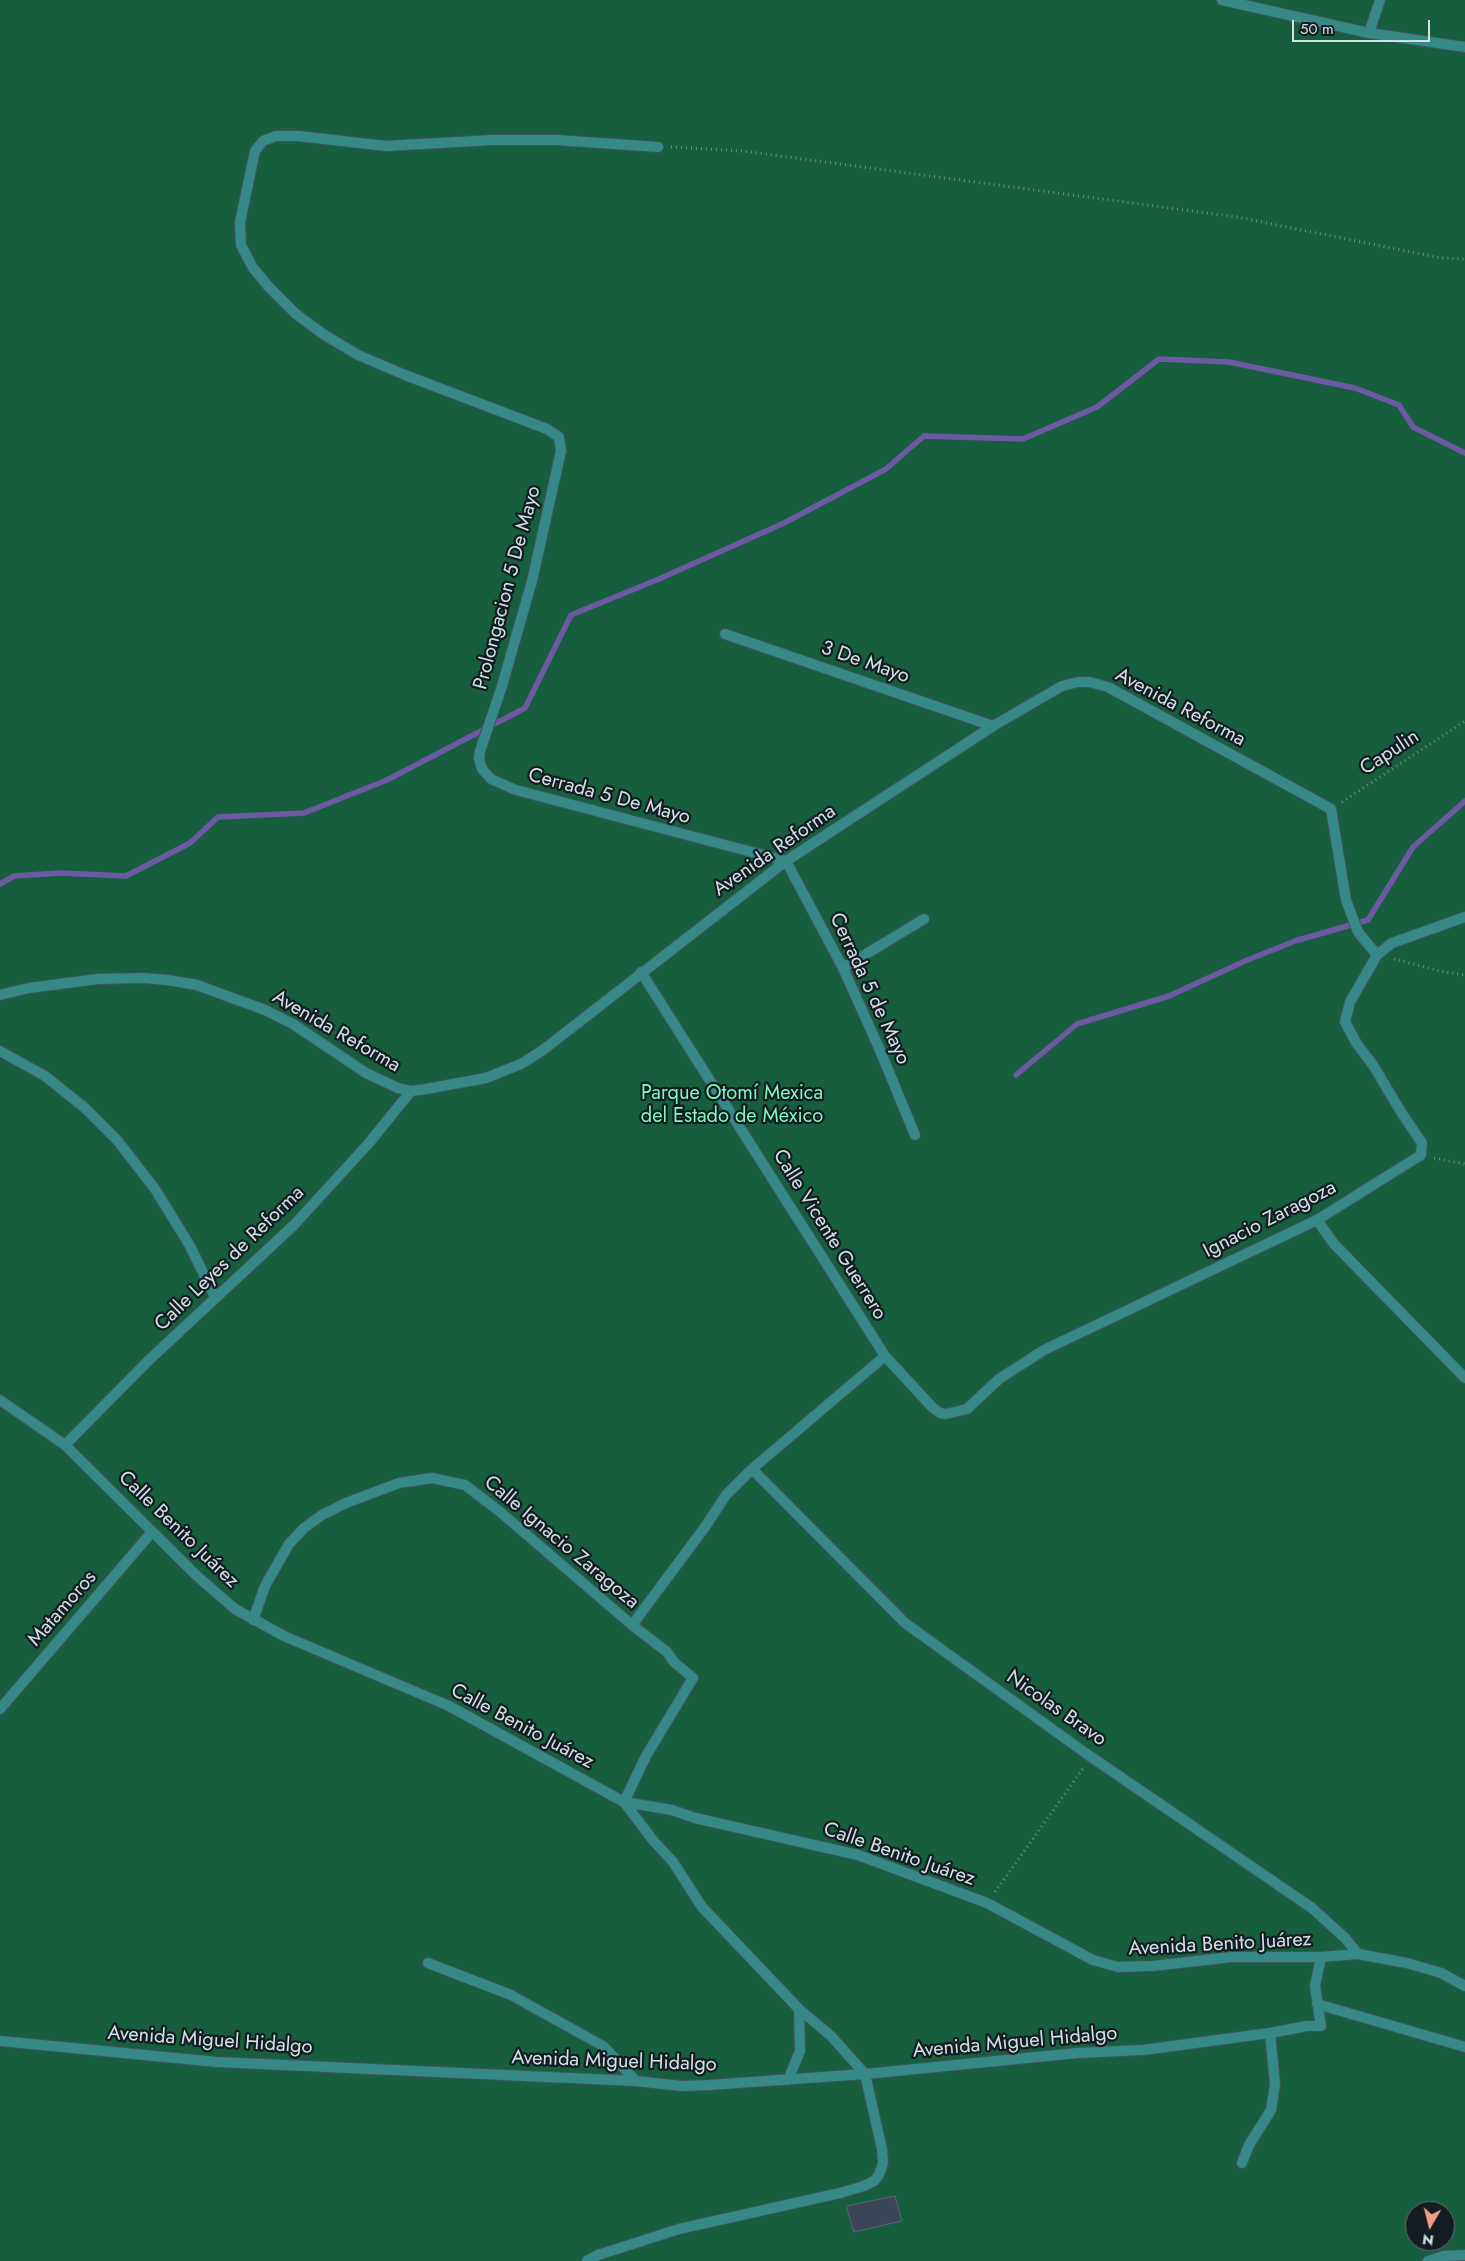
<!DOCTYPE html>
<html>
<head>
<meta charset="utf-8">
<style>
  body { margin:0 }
  #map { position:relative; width:1465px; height:2261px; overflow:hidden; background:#1f3640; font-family:Jost,sans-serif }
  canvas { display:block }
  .north { position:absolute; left:1405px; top:2201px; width:50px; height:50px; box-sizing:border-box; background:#121c21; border:1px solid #5f6b70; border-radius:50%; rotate:188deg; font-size:14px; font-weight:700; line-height:20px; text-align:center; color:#d3e1e7 }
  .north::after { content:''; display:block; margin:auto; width:18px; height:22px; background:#f49e87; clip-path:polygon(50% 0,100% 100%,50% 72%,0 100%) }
  .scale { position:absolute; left:1292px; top:20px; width:138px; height:22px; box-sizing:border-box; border:2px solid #d3e1e7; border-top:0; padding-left:6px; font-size:15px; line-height:18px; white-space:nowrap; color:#d3e1e7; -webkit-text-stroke:4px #121c21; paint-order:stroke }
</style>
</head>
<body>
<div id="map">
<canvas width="1465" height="2261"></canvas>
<div class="north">N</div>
<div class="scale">50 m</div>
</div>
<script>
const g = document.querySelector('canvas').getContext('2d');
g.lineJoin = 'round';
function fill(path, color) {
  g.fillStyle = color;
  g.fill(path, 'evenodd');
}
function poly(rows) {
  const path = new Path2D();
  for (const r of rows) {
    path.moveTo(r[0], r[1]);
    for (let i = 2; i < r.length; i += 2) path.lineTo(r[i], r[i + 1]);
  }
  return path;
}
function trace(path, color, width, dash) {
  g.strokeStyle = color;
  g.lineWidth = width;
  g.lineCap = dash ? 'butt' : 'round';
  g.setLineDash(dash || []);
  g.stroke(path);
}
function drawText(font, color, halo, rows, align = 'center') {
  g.font = font + ' Jost,sans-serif';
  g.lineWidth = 4.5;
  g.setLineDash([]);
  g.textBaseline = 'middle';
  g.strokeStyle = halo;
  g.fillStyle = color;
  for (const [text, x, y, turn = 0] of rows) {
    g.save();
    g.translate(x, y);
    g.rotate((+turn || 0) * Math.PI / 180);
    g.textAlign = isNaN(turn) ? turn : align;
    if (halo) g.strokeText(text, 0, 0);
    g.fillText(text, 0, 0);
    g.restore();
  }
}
const green = poly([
  [0,0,1465,0,1465,2261,0,2261],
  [1415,2211,1445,2211,1445,2241,1415,2241]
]);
const stream = poly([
  [0,884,14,876,60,873,126,876,190,843,218,817,304,813,387,780,525,708,571,615,659,579,784,523,886,469,924,436,1023,439,1097,407,1159,359,1229,362,1355,388,1399,405,1413,427,1465,453],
  [1016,1075,1077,1024,1169,996,1245,961,1295,941,1368,920,1413,847,1465,801]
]);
const building = poly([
  [895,2196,902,2221,854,2232,846,2206,895,2196]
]);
const path = poly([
  [671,147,743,151,1237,217,1441,258,1465,259],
  [1342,802,1465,721],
  [1394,959,1440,971,1465,975],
  [1434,1158,1465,1164],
  [995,1892,1084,1767]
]);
const minor = poly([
  [1222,0,1369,33,1465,47],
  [1369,33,1380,0],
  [658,147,556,140,493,140,386,146,298,136,276,136,263,141,255,151,240,222,241,245,253,268,268,286,296,314,323,334,358,355,405,375,547,429,559,437,561,451,532,581,502,686,480,751,479,758,482,769,491,779,516,790,786,861,843,968,879,1048,915,1135],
  [725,634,993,726],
  [843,968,924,919],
  [641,972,885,1356,933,1408,940,1413,946,1414,967,1409,999,1379,1044,1350,1317,1220,1421,1155,1422,1143,1401,1112,1373,1065,1357,1044,1345,1022,1350,1002,1377,955,1392,943,1465,917],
  [0,995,29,988,98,979,143,978,167,980,197,985,265,1010,293,1024,366,1073,398,1088,411,1091,426,1089,486,1078,521,1064,543,1050,786,861,993,726,1062,686,1078,682,1089,682,1108,687,1331,809,1346,900,1358,932,1377,955],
  [0,1051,45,1076,85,1108,117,1140,155,1189,190,1246,215,1297],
  [1317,1220,1334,1244,1465,1378],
  [0,1400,65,1445,197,1576,235,1609,284,1636,449,1706,624,1802,672,1810,695,1818,858,1855,987,1903,1093,1960,1118,1967,1152,1966,1232,1957,1321,1957,1358,1954,1407,1963,1441,1973,1465,1986],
  [65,1445,149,1360,294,1225,369,1143,411,1091],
  [752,1469,905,1623,1084,1752,1312,1908,1345,1938,1358,1954],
  [253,1620,265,1586,289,1544,304,1528,322,1515,346,1503,399,1483,432,1478,465,1485,499,1511,632,1625,667,1652,674,1662,693,1678,646,1756,624,1802],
  [632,1625,705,1527,726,1495,752,1469,885,1356],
  [0,1709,152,1532],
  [428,1963,511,1995,603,2046,636,2081],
  [1317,2004,1465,2047],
  [0,2041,217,2062,636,2081,681,2086,709,2085,865,2074,1077,2053,1143,2050,1270,2033,1307,2026,1321,2026,1315,1986,1321,1957],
  [788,2080,800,2051,799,2009],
  [1242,2163,1249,2145,1271,2110,1275,2084,1270,2033],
  [587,2261,598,2255,679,2229,840,2193,864,2186,874,2181,879,2175,883,2163,882,2149,865,2074,831,2036,799,2009,702,1907,673,1862,652,1839,624,1802],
  [1428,2261,1444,2256,1465,2255]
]);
const streetNames = [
  ["Prolongacion 5 De Mayo",508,588,-75],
  ["3 De Mayo",865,663,19],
  ["Avenida Reforma",1180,708,28],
  ["Capulin",1390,753,-33],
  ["Cerrada 5 De Mayo",609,797,15],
  ["Avenida Reforma",775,851,-35],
  ["Cerrada 5 de Mayo",869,989,65],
  ["Avenida Reforma",336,1032,30],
  ["Ignacio Zaragoza",1270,1220,-27],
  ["Calle Vicente Guerrero",829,1235,58],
  ["Calle Leyes de Reforma",230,1259,-44],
  ["Calle Benito Juárez",178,1530,44],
  ["Calle Ignacio Zaragoza",561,1543,40],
  ["Matamoros",63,1609,-49],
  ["Nicolas Bravo",1056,1709,35],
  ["Calle Benito Juárez",522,1727,28],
  ["Calle Benito Juárez",899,1855,19],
  ["Avenida Benito Juárez",1220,1945,-3],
  ["Avenida Miguel Hidalgo",210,2041,4],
  ["Avenida Miguel Hidalgo",1015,2043,-5],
  ["Avenida Miguel Hidalgo",614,2062,2]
];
const parkNames = [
  ["Parque Otomí Mexica",732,1094],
  ["del Estado de México",732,1117]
];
fill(green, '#175e3e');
trace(stream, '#6d59a3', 5.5);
fill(building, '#3b4658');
trace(building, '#596578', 1);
trace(minor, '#3f555e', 12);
trace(path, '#758790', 3, [1, 4]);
trace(minor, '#378987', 10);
drawText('20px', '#d3e1e7', '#121c21', streetNames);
drawText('20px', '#7dfbbb', '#121c21', parkNames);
</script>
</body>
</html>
